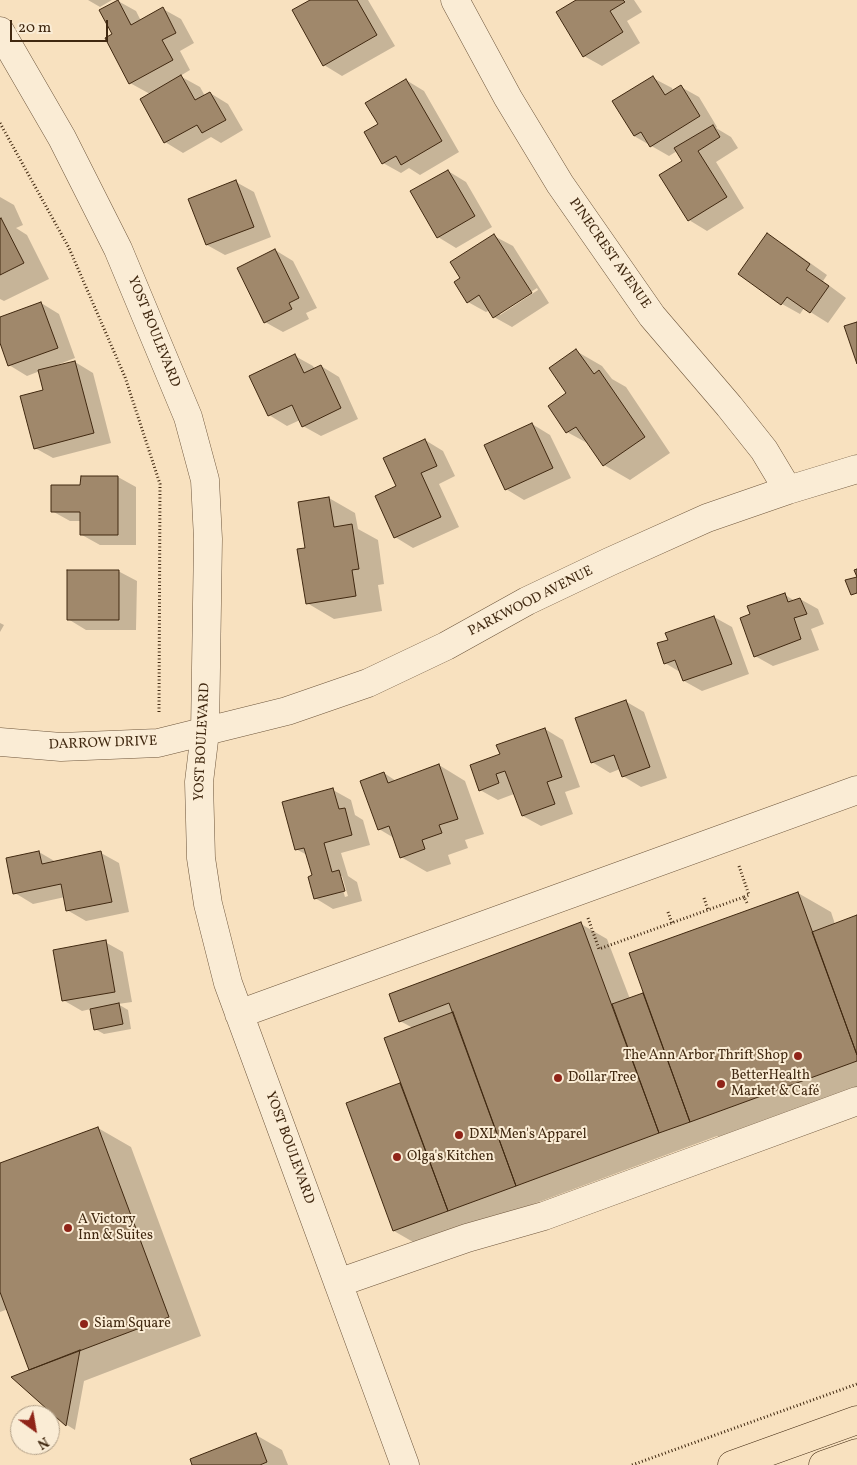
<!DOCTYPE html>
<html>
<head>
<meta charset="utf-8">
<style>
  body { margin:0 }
  #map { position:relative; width:857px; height:1465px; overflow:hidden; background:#f8e1bf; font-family:Vollkorn,serif }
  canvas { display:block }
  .north { position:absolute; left:10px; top:1405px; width:50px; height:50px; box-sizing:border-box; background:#faecd5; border:1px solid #b09e86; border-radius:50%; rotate:148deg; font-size:14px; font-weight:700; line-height:20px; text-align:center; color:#402810 }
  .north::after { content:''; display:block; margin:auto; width:18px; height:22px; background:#8f2418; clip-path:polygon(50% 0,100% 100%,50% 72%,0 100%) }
  .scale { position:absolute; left:10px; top:20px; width:98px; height:22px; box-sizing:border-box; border:2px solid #402810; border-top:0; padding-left:6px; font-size:15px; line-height:18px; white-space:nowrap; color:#402810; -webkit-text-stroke:4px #faecd5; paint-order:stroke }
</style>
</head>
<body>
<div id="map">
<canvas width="857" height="1465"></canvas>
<div class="north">N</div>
<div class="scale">20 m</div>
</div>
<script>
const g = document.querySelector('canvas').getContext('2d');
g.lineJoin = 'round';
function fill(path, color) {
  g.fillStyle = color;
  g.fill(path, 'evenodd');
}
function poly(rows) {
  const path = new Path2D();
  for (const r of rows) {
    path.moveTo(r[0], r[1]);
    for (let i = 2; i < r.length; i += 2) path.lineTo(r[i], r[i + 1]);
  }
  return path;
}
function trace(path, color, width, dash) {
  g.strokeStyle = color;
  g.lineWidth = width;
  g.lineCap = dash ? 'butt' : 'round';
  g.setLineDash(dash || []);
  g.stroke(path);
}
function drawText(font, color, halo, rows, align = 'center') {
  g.font = font + ' Vollkorn,serif';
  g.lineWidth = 4;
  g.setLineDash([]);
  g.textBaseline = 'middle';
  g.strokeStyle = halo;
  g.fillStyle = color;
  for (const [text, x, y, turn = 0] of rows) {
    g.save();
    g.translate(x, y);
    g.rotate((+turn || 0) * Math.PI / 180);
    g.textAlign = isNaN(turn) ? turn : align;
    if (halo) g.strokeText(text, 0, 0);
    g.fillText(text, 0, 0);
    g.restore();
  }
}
const shadow = poly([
  [88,0,112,0,100,7],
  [312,0,368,0,395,46,342,76,324,65],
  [578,0,634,0,642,12,627,21,640,43,602,66,584,56],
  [118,1,136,11,141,21,163,9,181,19,194,43,180,51,190,70,180,76,200,87,205,96,210,93,228,104,243,130,221,143,211,137,183,153,165,142,150,94,130,83,113,35],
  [653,78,672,88,673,91,681,87,699,97,717,127,716,128,731,137,738,148,716,162,744,208,707,231,689,220,684,162,677,151,669,156,634,136],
  [406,80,424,91,459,152,420,175,409,168,401,173,383,163,379,125],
  [448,171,466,182,492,227,456,248,438,237],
  [236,182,254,192,271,237,225,255,207,245,190,200],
  [0,197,14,205,23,225,16,228,27,235,49,279,4,301,0,299],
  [767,235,785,245,827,275,823,281,846,298,828,323,804,308,800,314,782,304,740,273],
  [494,236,513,246,549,303,512,327,494,317,490,310,486,312,468,302,462,279],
  [537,288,538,290,500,315,500,312],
  [275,250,293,261,317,308,306,313,309,319,283,332,265,322],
  [41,303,59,314,75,358,57,365,57,367,75,362,93,373,111,443,53,458,35,448,44,391,40,371,27,376,9,365,0,340,0,318],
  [576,351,602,366,612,379,626,387,670,453,630,480,604,465,589,444,567,432],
  [295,356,313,366,315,369,321,366,339,377,358,419,321,436,303,426,300,420,287,426,269,415],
  [532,424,550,435,571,478,524,500,506,489],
  [425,440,443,451,455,476,439,484,459,527,413,548,395,537,397,487],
  [118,477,136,487,136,545,100,545,82,535,82,521,70,521,52,511,82,487],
  [329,498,355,513,358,529,378,540,384,584,378,585,382,611,334,619,307,603,307,549],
  [118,571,137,581,136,630,86,630,68,619],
  [785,595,795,601,800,599,818,609,824,624,811,629,819,650,773,666,755,656,752,614],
  [714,617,732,627,749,674,702,691,684,681,680,672,665,663,669,640],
  [0,623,4,625,0,632],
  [625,701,644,712,667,778,641,787,623,776,620,769,610,773,592,762],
  [545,729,563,740,580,787,565,792,573,814,541,826,523,816,514,794,498,800,480,790,501,755],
  [439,765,465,781,484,834,465,840,468,848,448,855,451,864,427,872,401,857,394,838,379,829,384,773,396,781],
  [333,790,351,800,355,815,363,820,370,845,341,853,348,876,357,882,362,901,333,909,315,898,313,876,307,855,296,849],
  [339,876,342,876,348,896,345,897],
  [39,852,56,862,101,853,119,863,129,912,86,921,67,910,65,897,33,904,15,893],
  [798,893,831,912,835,924,857,916,857,1092,724,1140,717,1136,420,1246,394,1231,347,1104,402,1084,413,1028,400,1021,581,924,607,939,630,999,645,994],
  [105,942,123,952,132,1002,118,1004,128,1010,131,1029,104,1034,95,1029,91,1009,82,1011,63,1000],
  [98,1128,131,1147,201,1336,84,1381,75,1430,67,1425,13,1378,30,1371,8,1309,0,1312,0,1164],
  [256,1435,282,1450,288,1465,193,1465]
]);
const building = poly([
  [118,0,131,25,163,7,176,33,162,40,173,60,129,84,105,38,112,34,99,10,118,0],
  [310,0,357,0,377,35,323,66,292,10,310,0],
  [576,0,623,0,625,2,610,11,623,32,583,57,556,12,576,0],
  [181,75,195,100,210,92,226,120,202,133,197,125,164,143,140,99,181,75],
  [653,76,665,95,681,85,700,116,650,147,641,132,634,136,612,101,653,76],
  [406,79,442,141,401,165,396,156,382,164,364,132,378,124,365,103,406,79],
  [713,125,720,137,698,151,727,197,688,221,659,175,682,161,674,148,713,125],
  [448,170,475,216,437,238,410,191,448,170],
  [236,180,254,227,206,245,188,199,236,180],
  [1,218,24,263,0,275,0,219,1,218],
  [767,233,810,264,806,270,829,286,810,313,787,297,781,305,738,274,767,233],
  [494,234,532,293,493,318,479,295,467,303,454,282,460,278,450,262,494,234],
  [275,249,299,298,289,303,292,309,264,323,237,268,275,249],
  [41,302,58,348,8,366,0,343,0,317,41,302],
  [857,322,857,364,844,326,857,322],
  [576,349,594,374,599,370,645,437,603,466,576,427,566,433,548,406,566,393,549,368,576,349],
  [295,354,304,373,321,365,341,408,302,427,292,405,268,416,249,376,295,354],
  [75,361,94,433,34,449,20,396,43,390,38,370,75,361],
  [532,423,553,468,505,490,484,445,532,423],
  [425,439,437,466,421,473,441,517,394,538,375,496,396,486,383,458,425,439],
  [81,476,118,476,118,535,80,535,80,512,51,512,51,485,80,485,81,476],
  [329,497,334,527,352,524,359,569,352,570,356,596,306,604,297,549,305,548,298,502,329,497],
  [857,569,857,593,851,595,845,580,857,577,854,570,857,569],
  [67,570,119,570,119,620,67,620,67,570],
  [785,593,788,602,800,598,807,614,794,618,801,639,754,657,740,618,750,614,747,606,785,593],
  [714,616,732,664,683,681,675,660,664,664,657,643,668,640,665,633,714,616],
  [626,700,650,767,622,777,614,755,591,763,575,718,626,700],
  [545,728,562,777,547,782,555,804,522,816,505,771,496,774,499,783,479,791,470,765,500,754,496,745,545,728],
  [439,764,458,819,439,825,442,833,422,840,425,849,400,858,389,826,378,830,360,781,384,772,388,783,439,764],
  [333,788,339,809,345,808,352,835,324,843,332,872,339,870,345,891,314,899,308,877,312,875,304,848,295,850,282,802,333,788],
  [39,851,42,864,101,851,112,902,66,911,61,884,13,894,6,858,39,851],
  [798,892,857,1055,857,1061,690,1122,629,953,798,892],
  [857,915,857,1055,812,932,857,915],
  [581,922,659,1133,516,1186,449,1003,399,1022,389,994,581,922],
  [106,940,115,992,62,1001,53,950,106,940],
  [643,993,690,1122,659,1133,612,1004,643,993],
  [119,1003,123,1024,94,1030,90,1009,119,1003],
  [453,1012,516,1186,448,1211,384,1038,453,1012],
  [400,1083,448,1211,393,1231,346,1103,400,1083],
  [98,1127,169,1317,29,1370,0,1292,0,1163,98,1127],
  [80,1350,66,1426,11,1377,80,1350],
  [256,1433,267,1462,260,1465,192,1465,190,1459,256,1433]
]);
const path = poly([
  [0,123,69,248,125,377,160,484,159,712],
  [739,866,749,895,744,897],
  [704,898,708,910],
  [668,912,672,923],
  [588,918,599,949,744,897,747,903],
  [632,1465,857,1384]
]);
const minor = poly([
  [455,0,508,98,560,184,652,316,729,406,764,450,788,490],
  [0,31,62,138,118,249,188,417,205,480,208,539,205,732,199,782,201,858,208,904,228,983,405,1465],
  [0,742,61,747,158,743,287,711,368,683,446,646,527,601,609,562,707,518,788,490,857,469],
  [239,1014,857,790],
  [338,1283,467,1238,544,1216,857,1101]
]);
const major = poly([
  [732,1465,857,1420],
  [823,1465,857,1453]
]);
const markers = [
  [798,1056,5,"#8f2418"],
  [558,1078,5,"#8f2418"],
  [721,1084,5,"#8f2418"],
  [459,1135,5,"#8f2418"],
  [397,1157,5,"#8f2418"],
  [68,1228,5,"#8f2418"],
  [84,1324,5,"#8f2418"]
];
const streetNames = [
  ["PINECREST AVENUE",609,254,55],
  ["YOST BOULEVARD",153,332,68],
  ["PARKWOOD AVENUE",531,602,-27],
  ["YOST BOULEVARD",203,742,-87],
  ["DARROW DRIVE",103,744,-2],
  ["YOST BOULEVARD",289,1148,70]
];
const poiNames = [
  ["The Ann Arbor Thrift Shop",788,1056,"right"],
  ["BetterHealth",731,1076],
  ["Market & Café",731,1092],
  ["Dollar Tree",568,1078],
  ["DXL Men's Apparel",469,1135],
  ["Olga's Kitchen",407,1157],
  ["A Victory",78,1220],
  ["Inn & Suites",78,1236],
  ["Siam Square",94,1324]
];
fill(shadow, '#0003');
fill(building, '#a0886b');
trace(building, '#402810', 1);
trace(minor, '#6e563c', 29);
trace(major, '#402810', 29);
trace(path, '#402810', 3, [1, 2.5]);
trace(minor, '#faecd5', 28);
trace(major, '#f8e1bf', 28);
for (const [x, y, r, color] of markers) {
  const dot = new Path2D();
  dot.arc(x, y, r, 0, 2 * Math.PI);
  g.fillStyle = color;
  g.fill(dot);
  trace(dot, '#faecd5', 2);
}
drawText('14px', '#402810', '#faecd5', streetNames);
drawText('14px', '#402810', '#faecd5', poiNames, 'left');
</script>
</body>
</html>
